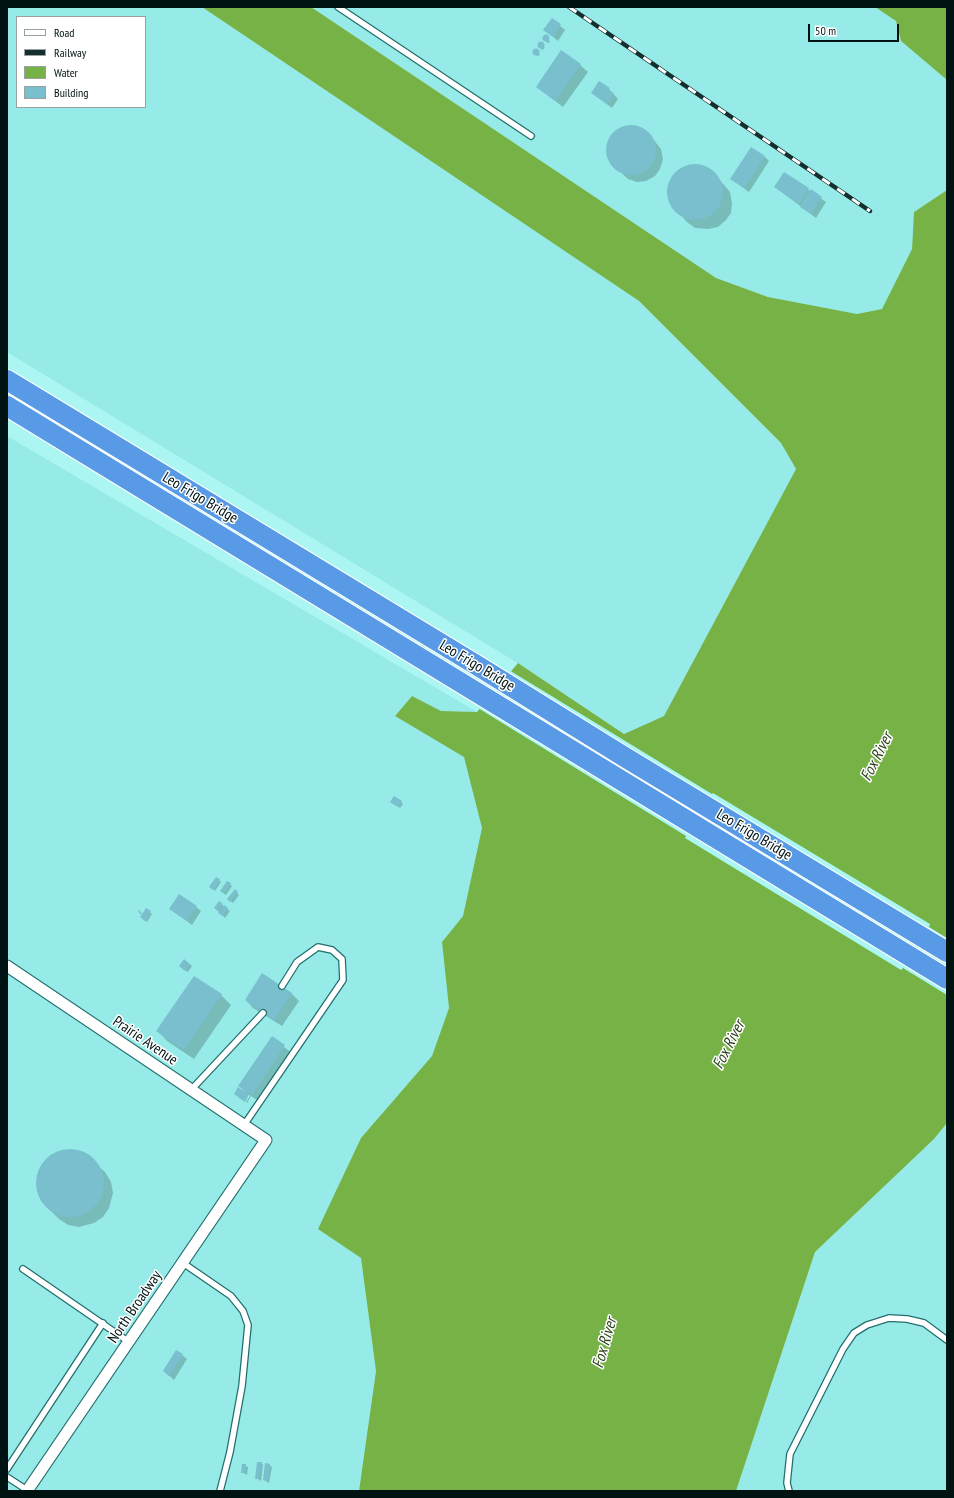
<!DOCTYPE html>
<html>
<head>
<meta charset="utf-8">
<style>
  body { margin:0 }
  #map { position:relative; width:954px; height:1498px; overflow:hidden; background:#abf5f2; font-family:"PT Sans Narrow",sans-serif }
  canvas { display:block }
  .frame { position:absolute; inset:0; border:8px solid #001313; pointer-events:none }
  .legend { position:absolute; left:16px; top:16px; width:130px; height:92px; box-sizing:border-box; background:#fff; border:1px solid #99a1a1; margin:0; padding:5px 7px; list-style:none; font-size:12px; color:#001313 }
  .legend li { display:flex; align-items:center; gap:8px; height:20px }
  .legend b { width:20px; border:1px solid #99a1a1 }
  .scale { position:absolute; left:808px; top:24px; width:91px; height:18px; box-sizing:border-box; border:2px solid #001313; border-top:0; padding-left:5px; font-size:12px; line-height:14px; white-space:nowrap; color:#001313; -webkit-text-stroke:3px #fff; paint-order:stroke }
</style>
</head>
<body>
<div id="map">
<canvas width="954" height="1498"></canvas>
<div class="frame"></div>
<ul class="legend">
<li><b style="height:5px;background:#fff"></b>Road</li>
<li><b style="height:5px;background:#152f2e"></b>Railway</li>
<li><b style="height:11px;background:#77b246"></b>Water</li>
<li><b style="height:11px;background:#79bfce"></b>Building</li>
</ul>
<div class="scale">50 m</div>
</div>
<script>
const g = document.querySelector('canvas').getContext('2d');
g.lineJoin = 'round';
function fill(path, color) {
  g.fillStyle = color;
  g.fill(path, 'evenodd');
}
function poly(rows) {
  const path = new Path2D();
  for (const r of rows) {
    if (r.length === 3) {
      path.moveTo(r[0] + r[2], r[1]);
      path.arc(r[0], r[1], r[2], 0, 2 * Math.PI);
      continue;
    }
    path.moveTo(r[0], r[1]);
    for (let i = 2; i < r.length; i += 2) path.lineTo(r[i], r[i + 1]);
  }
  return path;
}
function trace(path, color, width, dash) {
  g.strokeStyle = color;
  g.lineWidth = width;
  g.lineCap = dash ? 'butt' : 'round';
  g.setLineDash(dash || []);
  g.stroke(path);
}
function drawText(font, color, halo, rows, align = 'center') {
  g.font = font + ' "PT Sans Narrow",sans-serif';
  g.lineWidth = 3;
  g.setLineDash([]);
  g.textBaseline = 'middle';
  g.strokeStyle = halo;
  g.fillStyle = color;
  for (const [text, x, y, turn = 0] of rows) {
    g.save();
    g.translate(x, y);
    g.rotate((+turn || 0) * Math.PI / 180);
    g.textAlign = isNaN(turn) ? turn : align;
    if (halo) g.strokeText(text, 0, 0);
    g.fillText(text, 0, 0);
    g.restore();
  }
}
const built = poly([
  [7,7,202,7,639,301,781,443,796,469,664,716,624,734,529,670,7,352],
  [17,17,145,17,145,107,17,107],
  [311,7,875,7,896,21,901,41,947,80,947,190,914,212,912,249,882,309,857,314,768,297,716,278],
  [7,436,477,712,441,711,412,696,395,716,465,757,482,828,463,916,442,942,449,1008,432,1056,361,1138,319,1229,361,1257,376,1371,359,1491,7,1491],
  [947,1123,947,1491,736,1491,815,1252,934,1139]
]);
const water = poly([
  [202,7,311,7,716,278,768,297,857,314,882,309,912,249,914,212,947,190,947,1123,934,1139,815,1252,736,1491,359,1491,376,1371,361,1258,318,1229,361,1138,432,1056,449,1008,442,942,463,916,482,828,464,757,395,716,412,696,441,711,477,712,518,663,624,734,664,716,796,469,781,443,639,301],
  [875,7,947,7,947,80,901,41,896,21]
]);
const pier = poly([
  [509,670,712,794,713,793,930,924,929,927,947,938,947,995,903,968,901,970,685,838,686,836,478,708]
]);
const shadow = poly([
  [552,19,565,30,558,41,545,30],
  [547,36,550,42,548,43,544,40],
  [541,43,545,48,542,50,539,45],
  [537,50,540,55,537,56,534,51],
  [580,65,588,72,563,107,537,87],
  [609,89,618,99,612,108,592,93],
  [632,126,641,128,649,134,661,149,663,159,660,169,655,176,646,181,637,182,628,179,614,166,608,157,607,148,610,138,616,131,624,127],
  [765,157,769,161,749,192,731,179],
  [694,166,704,167,713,172,730,192,732,203,731,213,726,220,718,227,708,229,695,228,687,222,671,204,668,193,670,184,674,176,683,168],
  [784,173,826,202,816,218,775,187],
  [392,802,401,802,403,804,400,808],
  [219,880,221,882,215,891,213,889],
  [230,884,232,886,226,895,223,893],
  [235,891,239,895,233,903,228,899],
  [222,905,230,911,225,918,217,910],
  [196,907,201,911,192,925,170,909],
  [146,909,152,914,147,922,143,919],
  [138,910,139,910,142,914,140,914],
  [184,960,192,966,188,972,182,968],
  [194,977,221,995,231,1005,194,1059,167,1041,158,1031],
  [291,993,299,1001,282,1026,253,1008,246,1000],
  [272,1038,292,1053,260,1102,251,1096,247,1103,246,1102,250,1096,248,1094,244,1101,235,1094,245,1092,240,1086],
  [73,1150,83,1153,105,1172,111,1182,113,1193,109,1208,103,1217,94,1223,79,1227,68,1225,59,1219,49,1209,40,1197,37,1183,40,1169,46,1160,58,1152],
  [182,1355,187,1359,174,1380,164,1371],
  [261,1463,263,1465,261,1481,256,1478],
  [243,1465,248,1467,247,1475,242,1472],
  [269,1465,272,1467,269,1483,264,1480]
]);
const building = poly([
  [552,18,561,24,553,37,543,30],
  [546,38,3.5],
  [541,45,3.5],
  [536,52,3.5],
  [561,50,581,64,555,101,536,87],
  [599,81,610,88,608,90,614,93,607,104,591,93],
  [631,150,25],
  [751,147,765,156,744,188,730,179],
  [695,192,28],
  [784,172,809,188,799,204,774,187],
  [811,189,822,197,811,214,800,207],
  [394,796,402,801,398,807,390,802],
  [216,877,220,879,213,890,209,887],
  [227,881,231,883,223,893,220,891],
  [235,889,238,892,230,902,227,899],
  [179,894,197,906,187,921,169,909],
  [219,901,223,904,218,911,214,908],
  [224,905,228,908,223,916,218,913],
  [146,908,151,911,145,921,140,917],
  [184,959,190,964,185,971,179,966],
  [262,973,292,993,274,1020,245,1000],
  [194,976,222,994,184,1050,156,1031],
  [272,1036,285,1045,252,1095,238,1086],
  [238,1087,249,1094,245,1102,234,1094],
  [70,1183,34],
  [176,1350,183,1354,169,1376,163,1371],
  [257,1462,262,1462,259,1479,255,1479],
  [265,1463,270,1464,268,1481,263,1480],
  [242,1464,246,1464,245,1473,241,1473]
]);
const service = poly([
  [338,7,531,136],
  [191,1090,263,1013],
  [244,1125,343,980,342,959,332,950,318,947,297,962,282,986],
  [183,1263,231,1296,243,1311,248,1325,242,1386,230,1452,220,1491],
  [23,1269,129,1342],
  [7,1469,103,1323],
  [7,1477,27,1490],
  [789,1491,787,1483,790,1454,843,1349,854,1333,867,1325,889,1318,907,1319,924,1323,947,1340]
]);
const minor = poly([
  [7,966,266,1140,27,1491]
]);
const motorway = poly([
  [7,380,478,666,623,756,947,952],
  [7,406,947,979]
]);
const rail = poly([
  [569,7,870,211]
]);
const streetNames = [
  ["Leo Frigo Bridge",200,498,31],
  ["Leo Frigo Bridge",477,666,31],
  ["Leo Frigo Bridge",754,835,31],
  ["Prairie Avenue",145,1041,34],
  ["North Broadway",135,1307,-56]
];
const waterNames = [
  ["Fox River",877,757,-63],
  ["Fox River",729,1045,-63],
  ["Fox River",605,1343,-74]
];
fill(built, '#96ebe9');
fill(water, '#77b246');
fill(pier, '#abf5f2');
fill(shadow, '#0003');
fill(building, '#79bfce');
trace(service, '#226f6e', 8);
trace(minor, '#226f6e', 13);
trace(motorway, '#fff', 22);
trace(service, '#fff', 5.5);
trace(minor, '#fff', 11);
trace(motorway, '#599ae6', 20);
trace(rail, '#152f2e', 4.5);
trace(rail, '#fff', 3, [9]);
drawText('15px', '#001313', '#fff', streetNames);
drawText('italic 16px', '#294016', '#fff', waterNames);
</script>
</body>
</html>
